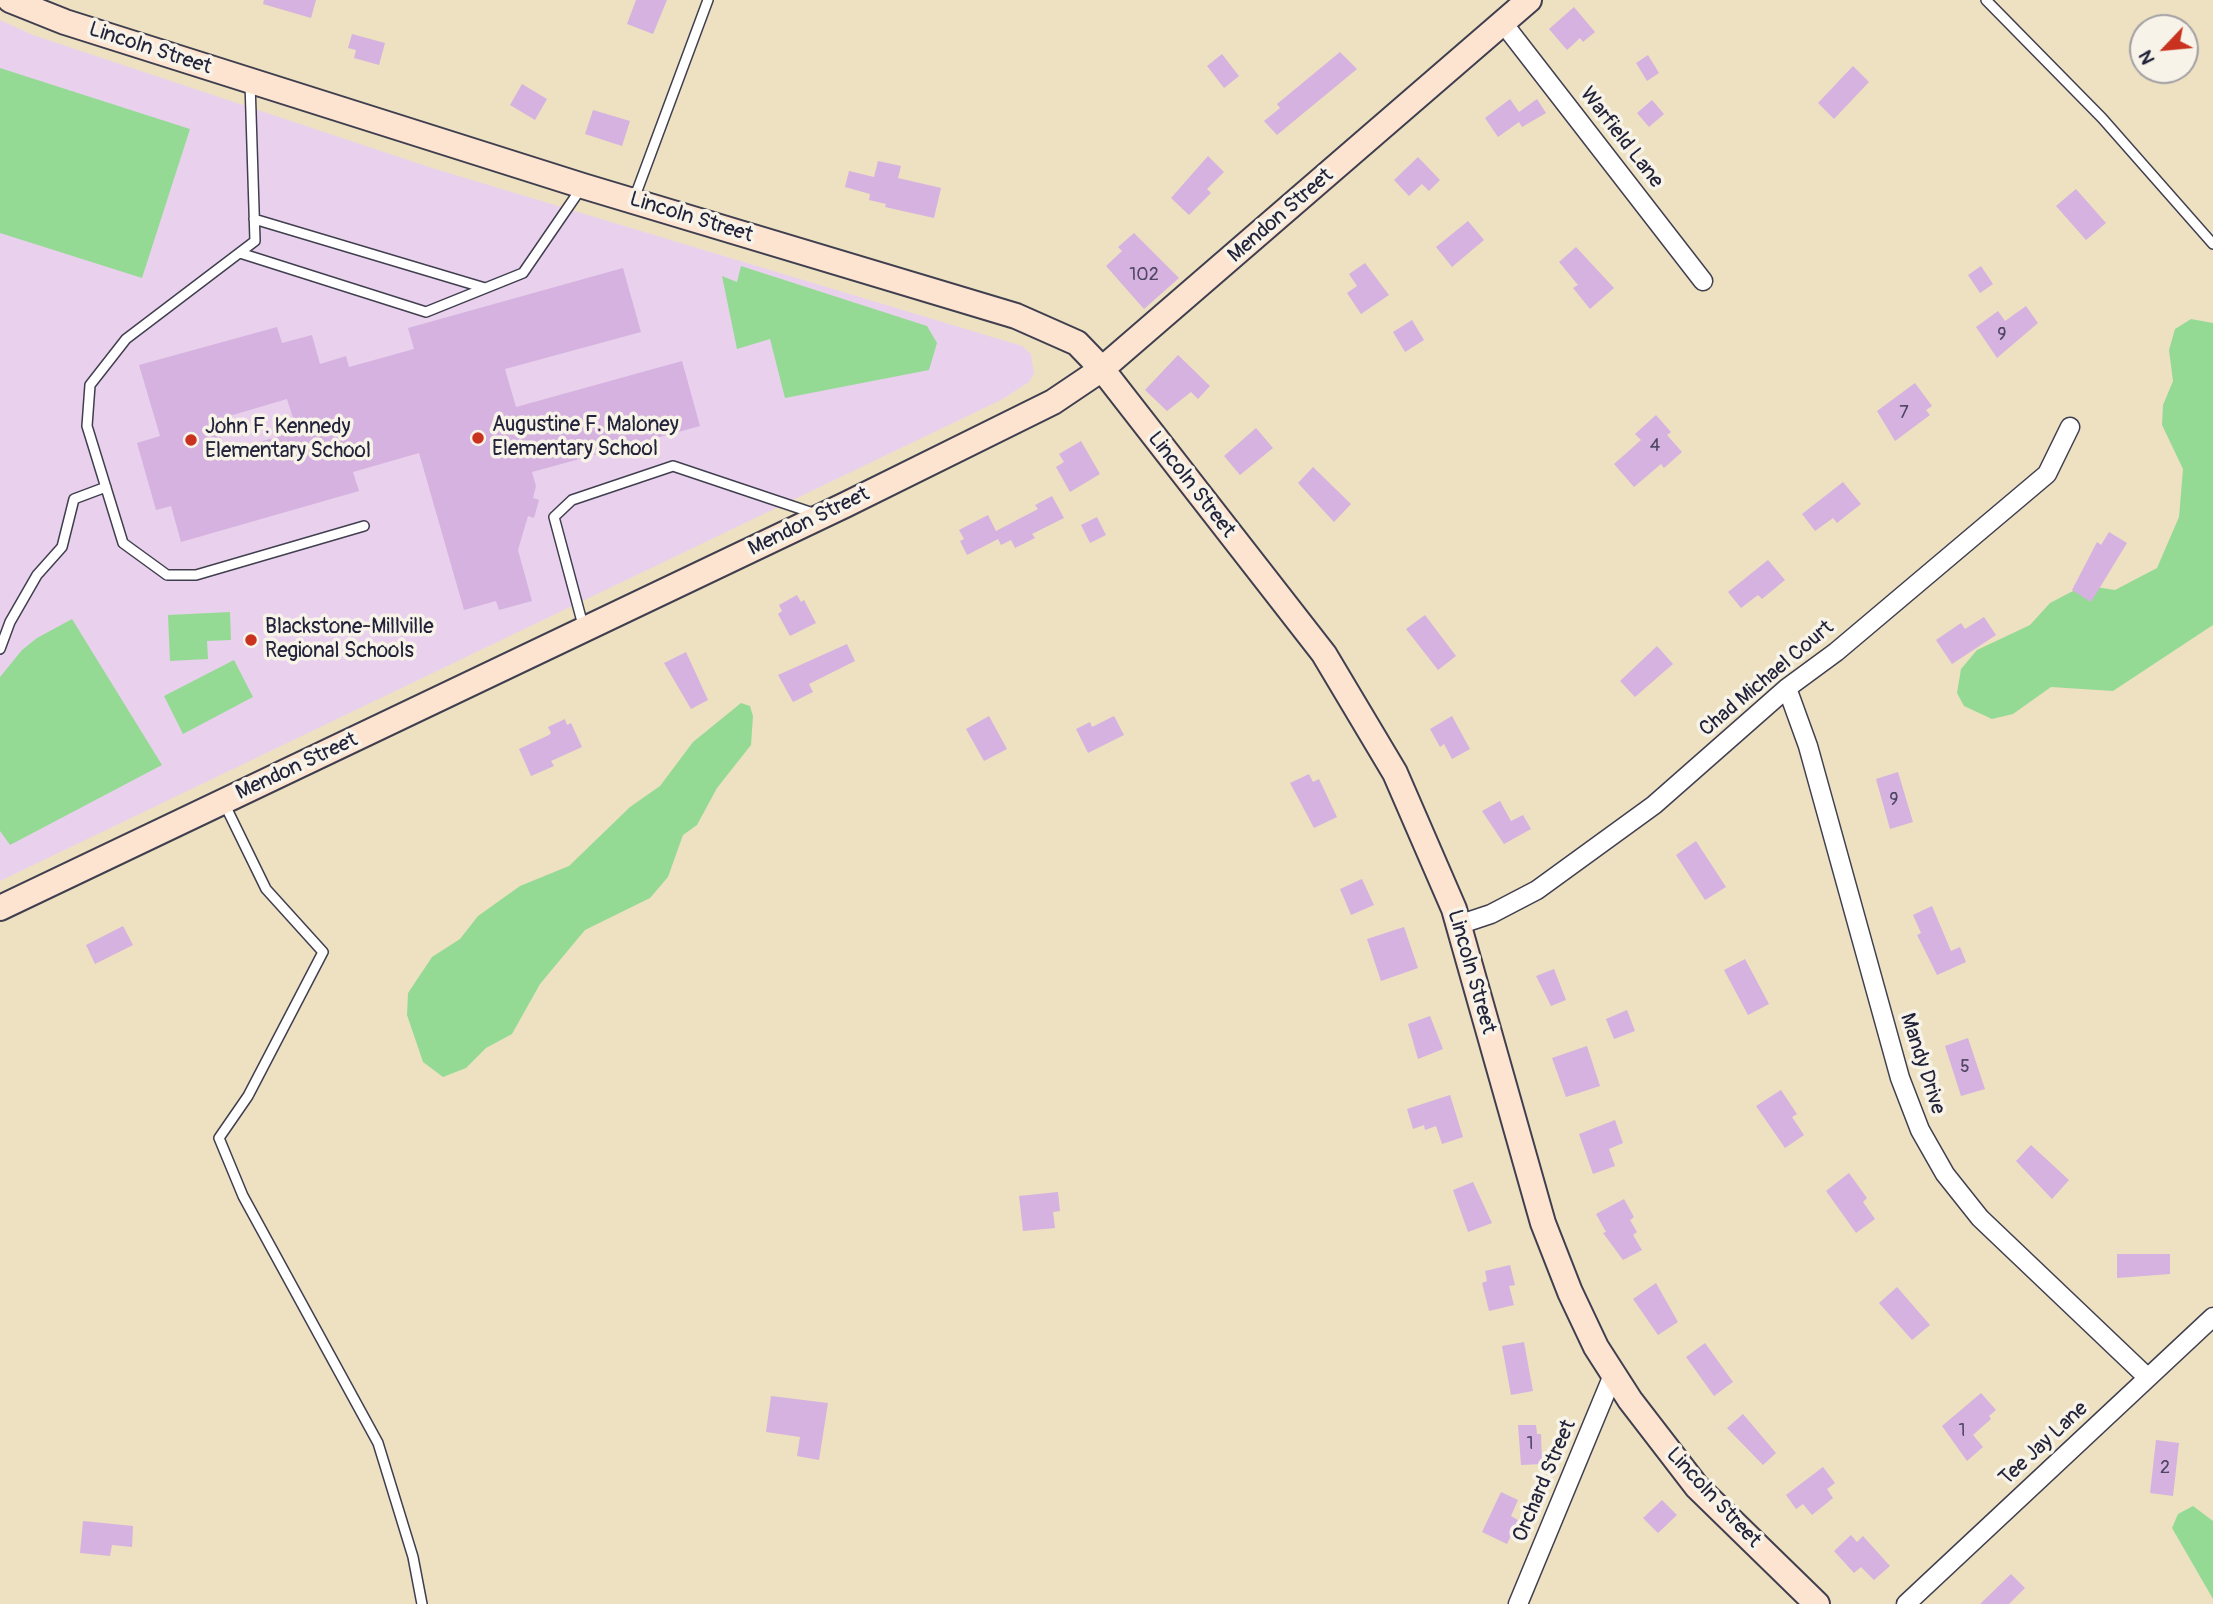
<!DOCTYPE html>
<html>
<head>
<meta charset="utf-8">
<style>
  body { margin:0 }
  #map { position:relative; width:2213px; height:1604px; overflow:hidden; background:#ede1c2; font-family:Pangolin,sans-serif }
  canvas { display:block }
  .north { position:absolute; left:2129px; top:14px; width:70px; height:70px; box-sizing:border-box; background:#f7f3e8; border:2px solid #a29fa3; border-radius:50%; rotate:244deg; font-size:19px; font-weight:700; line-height:28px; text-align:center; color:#22223b }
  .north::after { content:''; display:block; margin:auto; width:24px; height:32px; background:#c8321e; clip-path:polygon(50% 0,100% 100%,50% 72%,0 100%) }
</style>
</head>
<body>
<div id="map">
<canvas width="2213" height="1604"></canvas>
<div class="north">N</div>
</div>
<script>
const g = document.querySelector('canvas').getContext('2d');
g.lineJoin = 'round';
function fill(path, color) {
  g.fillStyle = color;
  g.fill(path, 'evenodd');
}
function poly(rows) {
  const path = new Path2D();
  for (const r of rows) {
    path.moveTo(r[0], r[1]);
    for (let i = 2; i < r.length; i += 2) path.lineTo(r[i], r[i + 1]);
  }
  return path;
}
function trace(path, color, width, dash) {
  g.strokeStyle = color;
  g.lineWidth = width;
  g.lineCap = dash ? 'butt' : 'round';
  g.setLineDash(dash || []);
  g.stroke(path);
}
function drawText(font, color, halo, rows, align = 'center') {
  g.font = font + ' Pangolin,sans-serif';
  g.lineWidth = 7;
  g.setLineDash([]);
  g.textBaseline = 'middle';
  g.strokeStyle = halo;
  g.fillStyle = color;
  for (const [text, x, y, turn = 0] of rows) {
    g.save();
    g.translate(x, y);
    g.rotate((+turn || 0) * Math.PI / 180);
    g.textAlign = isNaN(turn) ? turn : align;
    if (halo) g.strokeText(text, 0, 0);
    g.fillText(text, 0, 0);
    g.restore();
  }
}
const built = poly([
  [0,20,33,35,432,168,1022,346,1031,354,1034,373,1029,382,1003,399,0,881]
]);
const green = poly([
  [0,68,190,129,142,278,0,233],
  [741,266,927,326,937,343,929,370,785,398,770,339,737,349,722,276,737,282],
  [2191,319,2213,323,2213,625,2113,691,2051,687,2013,714,1992,719,1964,706,1957,693,1961,669,1977,650,2030,625,2050,603,2073,591,2089,586,2115,590,2157,568,2179,517,2183,469,2162,425,2163,405,2173,381,2169,350,2175,329],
  [230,612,231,640,207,641,208,659,170,661,168,615],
  [72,619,162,765,10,845,0,831,0,677,22,650,37,638],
  [234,660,253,697,183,734,164,696],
  [741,703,750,706,753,716,751,745,717,788,697,825,683,835,668,877,650,898,585,930,540,984,512,1034,486,1048,466,1068,443,1077,423,1062,407,1015,408,993,432,957,460,939,478,916,520,886,569,866,630,807,660,786,693,742],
  [2193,1506,2213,1521,2213,1599,2172,1528,2178,1514]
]);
const building = poly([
  [264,0,316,0,311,18,263,4],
  [636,0,667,0,653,34,627,24],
  [1574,7,1595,32,1583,42,1580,38,1567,50,1549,29],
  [352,34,385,43,379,65,354,58,356,50,348,48],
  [1340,52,1357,69,1277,135,1264,121,1280,108,1277,104],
  [1222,54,1239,76,1224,88,1207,66],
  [1648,55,1659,73,1647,81,1636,63],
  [1853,66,1869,82,1834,119,1818,103],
  [522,84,547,99,535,120,510,105],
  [1510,99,1519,112,1537,99,1546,113,1522,127,1519,122,1498,137,1485,118],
  [1652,100,1664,114,1649,127,1637,113],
  [593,110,630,121,622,146,585,134],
  [1208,156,1224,172,1207,189,1211,193,1189,215,1171,198],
  [1418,157,1440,180,1429,191,1422,184,1409,196,1394,180],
  [878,161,901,166,898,178,941,188,934,218,885,207,886,204,869,200,870,194,845,187,849,171,874,177],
  [2076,189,2106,223,2086,240,2056,206],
  [1468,221,1484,240,1452,267,1436,247],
  [1134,233,1179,278,1144,309,1106,266,1122,251,1118,247],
  [1576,247,1614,288,1590,309,1573,288,1578,285,1559,262],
  [1365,263,1389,295,1361,314,1347,293,1357,286,1349,274],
  [1981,266,1993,284,1980,293,1968,275],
  [623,268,641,332,505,369,516,407,682,361,700,426,532,472,536,486,533,498,539,500,534,518,528,516,518,550,532,601,499,610,496,601,464,610,419,453,353,472,359,491,181,542,171,506,156,510,137,443,160,436,139,365,277,327,282,343,312,335,320,364,346,356,349,367,414,349,408,328],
  [287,399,297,431,225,452,216,420],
  [2026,306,2038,323,1997,358,1976,327,1998,311,2005,321],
  [1412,320,1424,340,1405,352,1393,332],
  [1178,355,1210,386,1198,399,1191,392,1167,411,1145,390],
  [1915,383,1932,406,1926,410,1930,415,1895,441,1877,411],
  [1656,415,1671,432,1667,435,1682,452,1664,468,1661,464,1634,487,1614,464,1641,440,1635,434],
  [1256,428,1273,448,1240,475,1224,456],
  [1081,441,1100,474,1070,492,1056,467,1064,462,1059,454],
  [1313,467,1351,504,1334,522,1298,483],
  [1843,482,1861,504,1837,523,1833,518,1815,531,1802,514],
  [1052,496,1064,518,1032,534,1035,538,1015,548,1011,540,1001,545,998,539,967,555,960,541,964,539,959,530,988,515,996,531,1038,509,1035,505],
  [1097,517,1106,535,1090,543,1081,525],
  [2109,532,2127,543,2091,602,2072,590,2097,542,2101,545],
  [1768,560,1785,580,1762,599,1758,595,1741,608,1728,592],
  [797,595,801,602,804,600,816,623,790,636,778,614,782,611,779,605],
  [1425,615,1456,656,1438,670,1406,629],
  [1984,617,1996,635,1952,664,1936,640,1961,623,1965,629],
  [847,644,855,661,809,684,813,692,793,702,778,675],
  [1657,646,1673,664,1635,697,1620,681],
  [686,652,708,700,691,709,664,663],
  [989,716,1007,749,984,761,966,729],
  [1114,716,1124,735,1088,753,1076,729,1090,722,1092,727],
  [1452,716,1470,749,1452,759,1444,744,1440,747,1430,729],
  [565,719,567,725,571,723,582,747,551,761,554,766,531,776,519,749,549,735,551,733,548,727],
  [1898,772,1913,822,1890,829,1876,779],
  [1309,774,1313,782,1319,779,1337,817,1314,828,1290,783],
  [1500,801,1511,821,1523,815,1531,829,1504,844,1482,811],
  [1696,841,1726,887,1705,900,1676,855],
  [1362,879,1374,905,1351,915,1340,889],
  [1932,906,1951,951,1960,947,1966,962,1937,975,1917,935,1921,933,1913,915],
  [123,926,133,945,95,964,86,945],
  [1404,927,1418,968,1381,981,1367,939],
  [1745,959,1769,1004,1748,1015,1724,970],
  [1554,969,1566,1000,1551,1006,1536,976],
  [1627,1010,1635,1031,1614,1039,1606,1019],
  [1430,1016,1443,1049,1418,1059,1408,1024],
  [1968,1038,1985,1089,1961,1096,1945,1046],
  [1587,1046,1600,1086,1566,1097,1552,1058],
  [1781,1090,1797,1114,1792,1117,1804,1135,1785,1148,1756,1106],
  [1450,1095,1463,1137,1442,1144,1436,1126,1425,1130,1424,1125,1413,1129,1407,1109],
  [1615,1120,1623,1143,1609,1149,1615,1166,1593,1174,1579,1134],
  [2031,1145,2069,1180,2052,1199,2016,1161],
  [1849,1173,1867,1198,1863,1202,1875,1219,1856,1233,1826,1191],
  [1473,1182,1492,1223,1468,1232,1453,1190],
  [1058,1192,1060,1211,1053,1212,1055,1228,1023,1231,1019,1196],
  [1624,1199,1634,1217,1630,1220,1637,1232,1633,1235,1642,1250,1623,1260,1603,1233,1606,1232,1596,1214],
  [2117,1254,2170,1254,2170,1274,2117,1278],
  [1510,1265,1515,1285,1509,1286,1514,1305,1489,1311,1482,1283,1487,1281,1485,1271],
  [1656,1283,1678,1322,1658,1335,1633,1299],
  [1897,1287,1930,1325,1912,1340,1879,1303],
  [1524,1342,1533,1391,1511,1395,1502,1346],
  [1705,1343,1733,1382,1714,1396,1686,1357],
  [1981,1393,1996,1410,1989,1416,1991,1419,1973,1435,1983,1447,1967,1461,1942,1426],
  [771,1396,828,1403,819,1460,797,1456,800,1437,766,1432],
  [1743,1414,1776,1453,1763,1465,1727,1428],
  [1518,1425,1536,1425,1537,1434,1541,1434,1542,1464,1521,1465],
  [2156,1440,2179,1443,2173,1496,2150,1493],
  [1823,1467,1835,1483,1827,1489,1833,1498,1812,1515,1803,1504,1796,1509,1786,1495],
  [1501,1492,1518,1500,1511,1516,1518,1520,1507,1544,1482,1532],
  [1662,1500,1677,1515,1658,1533,1643,1518],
  [83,1521,133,1526,132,1547,112,1545,110,1556,80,1553],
  [1851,1535,1857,1542,1863,1536,1890,1566,1874,1580,1861,1567,1854,1573,1834,1551],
  [2011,1574,2025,1588,2009,1604,1980,1604]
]);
const lane = poly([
  [1986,0,2102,118,2213,244],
  [250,82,255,241,126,339,90,385,87,426,123,543,167,575,196,575,364,526],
  [634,199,708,0],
  [254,219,485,288],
  [240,253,426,312,523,273,582,187],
  [584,629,554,517,572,500,673,466,813,513],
  [0,649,10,622,37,575,62,547,74,499,106,487],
  [224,803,266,889,323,952,248,1096,219,1138,243,1196,378,1443,413,1557,422,1604]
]);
const street = poly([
  [1503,23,1703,281],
  [1787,688,1808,746,1900,1078,1920,1130,1945,1174,1980,1218,2147,1377],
  [1458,925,1491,914,1537,890,1654,805,1787,688,1836,652,2047,474,2070,427],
  [1518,1604,1613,1375],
  [1906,1604,2213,1317]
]);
const secondary = poly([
  [10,0,65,22,583,186,1016,316,1077,343,1102,369,1324,654,1395,773,1454,909,1543,1223,1570,1292,1596,1347,1630,1400,1697,1487,1817,1604],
  [0,908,845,505,1053,402,1102,369,1529,0]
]);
const markers = [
  [478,438,7,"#c8321e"],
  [191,440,7,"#c8321e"],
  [251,640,7,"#c8321e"]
];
const numberNames = [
  ["102",1144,275],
  ["9",2002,335],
  ["7",1904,413],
  ["4",1655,446],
  ["9",1894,800],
  ["5",1965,1067],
  ["1",1962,1431],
  ["1",1530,1444],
  ["2",2165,1468]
];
const streetNames = [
  ["Lincoln Street",150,49,18],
  ["Warfield Lane",1621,138,52],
  ["Mendon Street",1281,216,-41],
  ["Lincoln Street",691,218,17],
  ["Lincoln Street",1191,485,52],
  ["Mendon Street",809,522,-26],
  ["Chad Michael Court",1767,679,-40],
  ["Mendon Street",297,767,-25],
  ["Lincoln Street",1471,972,74],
  ["Mandy Drive",1922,1064,72],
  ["Tee Jay Lane",2044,1444,-43],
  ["Orchard Street",1545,1481,-67],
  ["Lincoln Street",1713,1498,47]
];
const poiNames = [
  ["Augustine F. Maloney",492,426],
  ["Elementary School",492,450],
  ["John F. Kennedy",205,428],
  ["Elementary School",205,452],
  ["Blackstone-Millville",265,628],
  ["Regional Schools",265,652]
];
fill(built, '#e9d1ed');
fill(green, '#95da94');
fill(building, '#d5b2df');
trace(lane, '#403f4f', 12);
trace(street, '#403f4f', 21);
trace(secondary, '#403f4f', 28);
trace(lane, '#fff', 9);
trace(street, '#fff', 18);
trace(secondary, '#fde4d0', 24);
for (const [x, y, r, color] of markers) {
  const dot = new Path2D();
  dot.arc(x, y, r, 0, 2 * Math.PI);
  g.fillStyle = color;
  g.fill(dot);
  trace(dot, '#f7f3e8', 2.5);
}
drawText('18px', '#4f4664', null, numberNames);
drawText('21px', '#22223b', '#f7f3e8', streetNames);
drawText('21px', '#22223b', '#f7f3e8', poiNames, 'left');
</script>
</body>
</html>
